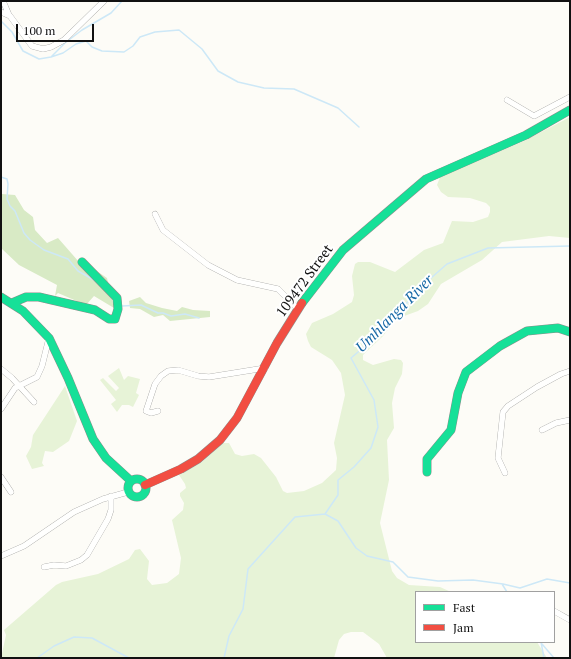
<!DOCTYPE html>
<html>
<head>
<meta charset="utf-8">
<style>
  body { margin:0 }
  #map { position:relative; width:571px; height:659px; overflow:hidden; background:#fdfcf7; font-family:"PT Serif",serif }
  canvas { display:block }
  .frame { position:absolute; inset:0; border:2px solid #111; pointer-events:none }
  .legend { position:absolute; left:415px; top:591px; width:140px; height:52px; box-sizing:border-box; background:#fff; border:1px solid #a0a0a0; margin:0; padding:5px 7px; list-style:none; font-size:12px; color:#111 }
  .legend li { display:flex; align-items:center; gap:8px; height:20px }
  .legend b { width:20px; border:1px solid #a0a0a0 }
  .scale { position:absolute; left:16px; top:24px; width:78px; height:18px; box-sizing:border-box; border:2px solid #111; border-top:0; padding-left:5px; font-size:12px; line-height:14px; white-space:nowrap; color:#111; -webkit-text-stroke:3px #fff; paint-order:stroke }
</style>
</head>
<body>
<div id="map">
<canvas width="571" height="659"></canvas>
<div class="frame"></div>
<ul class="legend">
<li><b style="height:5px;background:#16e098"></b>Fast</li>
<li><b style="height:5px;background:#f24e42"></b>Jam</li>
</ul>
<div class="scale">100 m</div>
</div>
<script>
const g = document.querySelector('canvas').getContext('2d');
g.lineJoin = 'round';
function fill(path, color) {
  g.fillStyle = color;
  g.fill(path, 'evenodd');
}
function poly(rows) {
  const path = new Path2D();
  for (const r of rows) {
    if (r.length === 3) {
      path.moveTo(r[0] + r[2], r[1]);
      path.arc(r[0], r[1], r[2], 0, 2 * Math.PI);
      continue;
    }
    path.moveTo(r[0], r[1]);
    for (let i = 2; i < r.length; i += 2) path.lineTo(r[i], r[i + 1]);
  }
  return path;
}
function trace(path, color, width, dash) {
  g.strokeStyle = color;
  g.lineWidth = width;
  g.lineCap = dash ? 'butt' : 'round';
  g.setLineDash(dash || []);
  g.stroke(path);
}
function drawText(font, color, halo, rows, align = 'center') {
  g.font = font + ' "PT Serif",serif';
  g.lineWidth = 4;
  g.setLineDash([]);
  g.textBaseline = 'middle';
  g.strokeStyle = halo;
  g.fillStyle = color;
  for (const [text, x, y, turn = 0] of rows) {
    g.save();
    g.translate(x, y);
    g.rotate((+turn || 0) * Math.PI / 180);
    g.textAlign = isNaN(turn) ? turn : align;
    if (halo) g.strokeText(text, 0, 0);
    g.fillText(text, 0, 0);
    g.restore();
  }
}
const green = poly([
  [570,117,570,238,549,236,502,242,482,260,441,284,428,304,418,311,396,319,383,336,363,355,363,360,373,365,394,359,401,360,403,363,402,374,395,388,392,403,394,428,387,440,389,480,380,523,392,571,397,578,409,585,440,587,451,592,416,592,416,642,537,642,547,658,387,658,379,644,363,632,351,632,344,634,339,640,334,658,1,658,6,635,4,630,56,585,62,582,98,574,129,559,135,550,140,549,149,561,147,579,152,585,167,583,179,574,181,558,172,520,183,510,184,503,180,496,180,493,186,488,185,484,179,475,202,462,223,443,229,443,235,454,242,456,254,454,261,458,276,477,283,491,287,493,304,491,322,483,336,470,337,458,334,443,345,395,341,373,332,360,311,347,308,341,306,334,312,323,333,314,352,302,354,295,352,276,355,264,358,262,370,262,395,272,424,250,443,243,452,221,473,222,488,217,490,212,490,207,486,203,470,198,448,197,441,192,437,185,440,177,524,141],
  [119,368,124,380,128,376,140,379,136,393,139,395,133,407,129,405,122,405,117,412,111,404,116,400,100,380,103,378,116,391,119,388,108,376],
  [65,386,77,421,69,441,53,452,45,451,42,463,44,466,32,469,26,456,31,447,33,435]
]);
const forest = poly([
  [2,194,15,195,24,210,33,217,35,230,47,243,58,238,79,262,88,265,107,278,114,308,94,296,86,305,58,293,55,296,57,285,19,265,1,248,1,195],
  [140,297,146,303,162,308,177,311,182,307,193,310,210,311,210,317,170,321,163,315,154,317,140,309,130,308,129,301]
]);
const stream = poly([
  [1,21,12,32,23,51,39,59,51,57,65,43,82,30,111,13,122,1],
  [51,57,63,53,76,44,86,41,92,47,102,51,124,52,133,46,140,37,155,32,179,30,202,49,218,71,238,82,264,88,294,89,338,108,359,127],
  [1,177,7,179,8,184,7,199,10,206,15,211,24,233,30,240,44,250,68,259,78,271,94,280],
  [122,306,141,305,158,313,163,313,171,316,185,314,199,318],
  [325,514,338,521,356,548,367,556,393,562,408,577,438,581,473,580,503,584,520,588,547,579,570,583],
  [502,584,507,592],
  [541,642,544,658],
  [542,644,554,658],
  [37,658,54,646,74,637,92,638,129,658],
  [224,658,229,636,243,609,248,569,295,517,325,514,338,495,338,480,354,467,371,448,378,427,374,400,351,358,377,336,423,285,447,264,488,248,570,246]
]);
const street = poly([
  [3,1,9,15],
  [1,12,10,16,32,46,43,49,51,47,64,40,104,1],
  [507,100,534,116,570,97],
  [155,214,163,230,208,265,237,280,278,289,298,309],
  [1,369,12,378,34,402],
  [1,409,15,388,37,377,42,366,49,338],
  [158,411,151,413,146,411,155,384,161,376,168,371,178,370,198,376,209,377,265,368],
  [542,430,556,423,570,420],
  [505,473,498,458,503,412,508,406,537,387,561,374,570,371],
  [1,477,11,492],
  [1,556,24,546,74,512,103,499,128,492],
  [44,567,54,565,66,566,81,560,87,555,108,519,111,510,111,496],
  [554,611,570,620]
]);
const fast = poly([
  [1,297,23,311,49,338,68,378,93,439,106,458,131,481],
  [12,303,26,297,39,297,95,310,109,319,115,319,118,309,117,298,82,262],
  [302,303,343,250,426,179,526,135,570,110],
  [427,472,427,459,451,430,458,393,466,372,500,346,527,331,558,328,570,332],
  [137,488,9]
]);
const jam = poly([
  [145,485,181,469,198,459,220,440,237,418,277,343,302,303]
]);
const streetNames = [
  ["109472 Street",305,281,-54]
];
const waterNames = [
  ["Umhlanga River",395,314,-45]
];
fill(green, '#e7f3d7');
fill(forest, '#d8eac5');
trace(stream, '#cde8f7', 1.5);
trace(street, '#979795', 6);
trace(fast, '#8e8d8b', 9);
trace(jam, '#8e8d8b', 9);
trace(street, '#fffffe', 5.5);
trace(fast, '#16e098', 8);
trace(jam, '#f24e42', 8);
drawText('14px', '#111', '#fff', streetNames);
drawText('italic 15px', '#1768a6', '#fff', waterNames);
</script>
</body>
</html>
